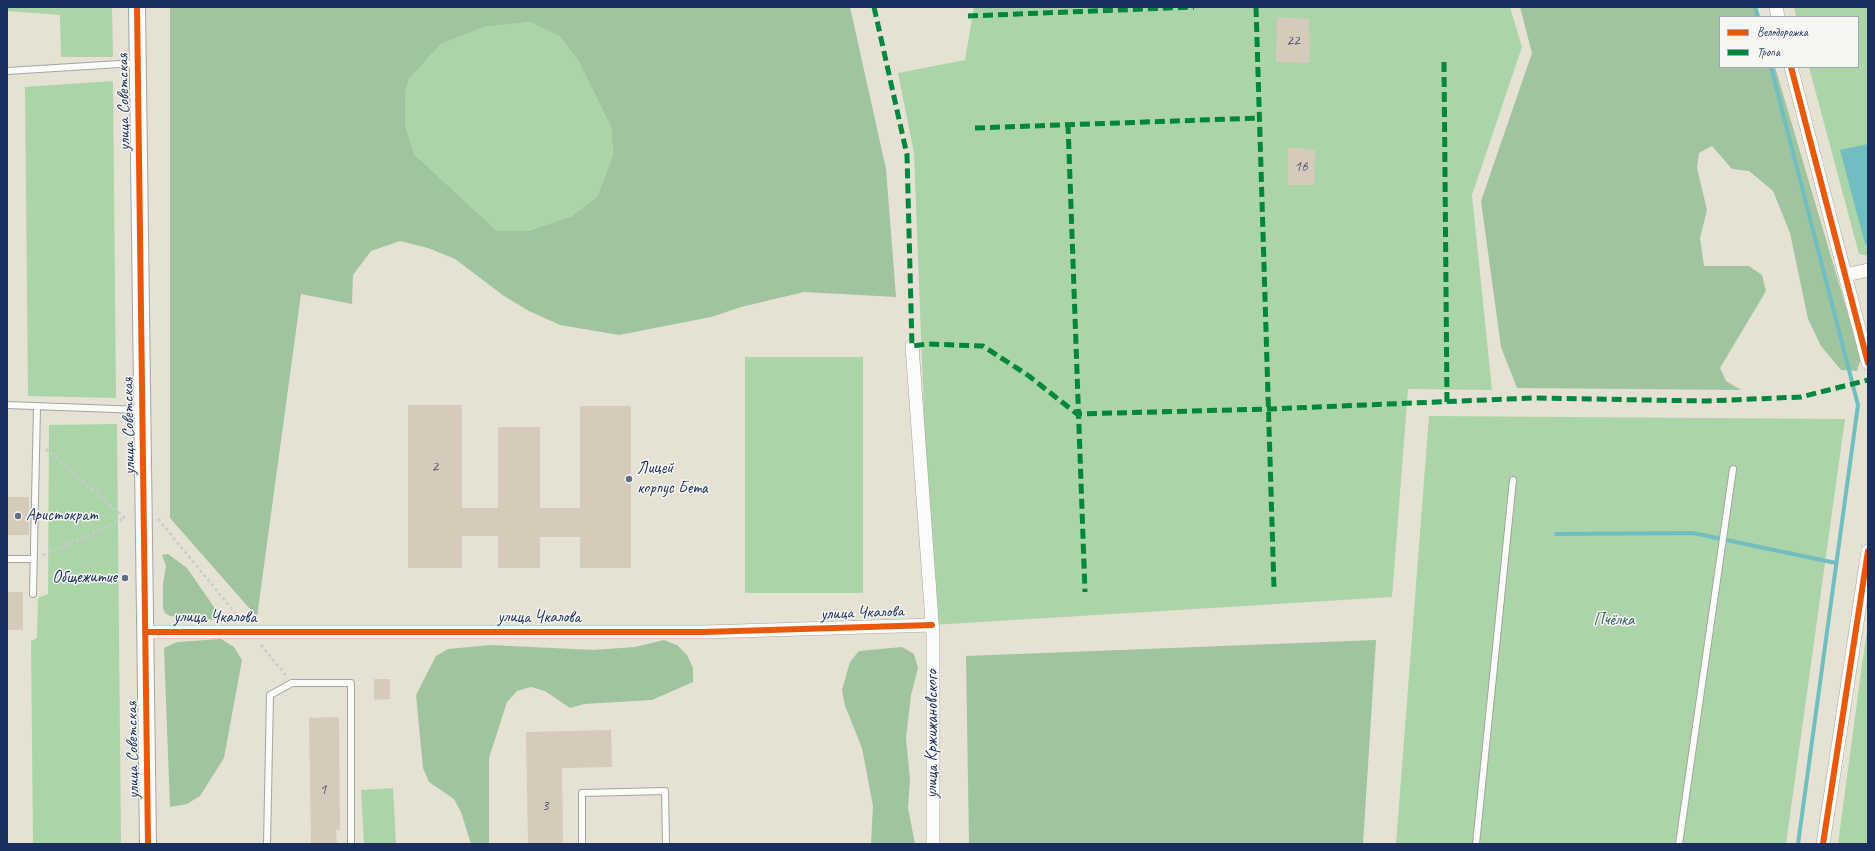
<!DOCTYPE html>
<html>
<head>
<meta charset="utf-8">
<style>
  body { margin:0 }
  #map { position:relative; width:1875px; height:851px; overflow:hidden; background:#e5e2d4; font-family:Caveat,sans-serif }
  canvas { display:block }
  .frame { position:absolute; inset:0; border:8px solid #1b2f5e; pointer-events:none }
  .legend { position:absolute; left:1719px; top:16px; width:140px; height:52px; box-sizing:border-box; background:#f6f6f2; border:1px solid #9ea6b7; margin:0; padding:5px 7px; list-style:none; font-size:12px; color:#1b2f5e }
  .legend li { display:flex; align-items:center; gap:8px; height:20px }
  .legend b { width:20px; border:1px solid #9ea6b7 }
</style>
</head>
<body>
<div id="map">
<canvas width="1875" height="851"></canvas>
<div class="frame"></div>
<ul class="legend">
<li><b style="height:5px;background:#e8590c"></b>Велодорожка</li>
<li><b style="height:5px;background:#00873e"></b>Тропа</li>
</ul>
</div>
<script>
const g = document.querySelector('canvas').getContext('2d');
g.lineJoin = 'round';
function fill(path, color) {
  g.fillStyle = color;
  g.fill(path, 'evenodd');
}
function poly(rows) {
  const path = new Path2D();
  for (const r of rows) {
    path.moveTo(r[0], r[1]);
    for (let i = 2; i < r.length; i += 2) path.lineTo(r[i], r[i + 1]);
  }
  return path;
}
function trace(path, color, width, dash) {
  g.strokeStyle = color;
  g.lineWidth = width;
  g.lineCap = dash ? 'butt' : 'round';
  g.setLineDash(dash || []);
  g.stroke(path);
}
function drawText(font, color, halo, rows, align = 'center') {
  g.font = font + ' Caveat,sans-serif';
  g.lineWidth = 3;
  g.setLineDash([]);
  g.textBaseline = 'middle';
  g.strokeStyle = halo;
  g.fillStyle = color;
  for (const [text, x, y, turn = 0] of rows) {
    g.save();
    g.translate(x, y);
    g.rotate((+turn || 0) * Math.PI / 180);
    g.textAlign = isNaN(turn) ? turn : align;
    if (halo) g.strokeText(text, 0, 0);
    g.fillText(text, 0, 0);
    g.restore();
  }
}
const green = poly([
  [7,7,112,7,113,57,61,57,60,15,7,11],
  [974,7,1510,7,1522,47,1472,195,1492,390,1408,389,1392,597,932,625,914,153,898,73,965,60],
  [1794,7,1868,7,1868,256,1859,254,1809,67,1858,67,1858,17,1796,17],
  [530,22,559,36,578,60,611,127,613,155,597,197,572,216,528,231,497,231,414,154,405,125,405,94,409,79,441,44,484,27],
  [113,81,116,398,28,396,25,87],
  [745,357,863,357,863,593,745,593],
  [1429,416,1845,419,1786,844,1396,844],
  [117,424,121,844,33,844,31,641,37,638,38,598,48,594,49,425],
  [1868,623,1868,844,1838,844,1861,672],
  [393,788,396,844,364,844,361,790]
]);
const forest = poly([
  [170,7,850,7,886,169,896,297,804,292,741,307,711,317,619,335,560,325,529,311,504,296,455,259,428,248,400,241,371,251,353,275,352,304,301,294,257,617,170,518],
  [530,22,559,36,578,60,611,127,613,155,597,197,572,216,528,231,497,231,414,154,405,125,405,94,409,79,441,44,484,27],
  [1520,7,1757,7,1760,17,1720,17,1720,67,1775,67,1861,358,1857,371,1841,370,1821,346,1808,319,1790,233,1773,191,1749,171,1732,169,1712,146,1699,153,1697,168,1707,210,1700,238,1704,266,1749,266,1762,275,1766,291,1720,368,1726,381,1741,390,1517,388,1501,347,1481,201,1532,53],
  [168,554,187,568,216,610,218,615,215,620,170,616,165,613,163,608,163,584,166,566,162,555],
  [221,639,234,647,242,660,224,758,200,796,187,804,170,807,164,648,177,642],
  [664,640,677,645,687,655,693,668,693,682,652,700,584,704,570,708,545,691,531,687,517,691,507,702,489,758,489,844,471,844,461,812,454,799,429,782,423,768,416,695,436,656,448,649,491,645,593,650,635,647],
  [1376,640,1363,844,969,844,966,656],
  [902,647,914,654,918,668,911,695,906,738,910,780,908,808,915,844,871,844,873,806,862,748,845,706,842,690,850,662,859,651]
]);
const water = poly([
  [1868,144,1868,245,1865,244,1840,150]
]);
const stream = poly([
  [1755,7,1758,17],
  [1771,67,1858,405,1798,844],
  [1556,534,1693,533,1836,563]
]);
const building = poly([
  [1277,17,1309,19,1310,63,1276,62],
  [1288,147,1315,150,1314,185,1288,185],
  [408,405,462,405,462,508,498,508,498,427,540,427,540,508,580,508,580,406,631,406,631,568,580,568,580,537,540,537,540,568,498,568,498,536,462,536,462,568,408,568],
  [7,497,29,497,29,535,7,535],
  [7,592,23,592,23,630,7,630],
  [374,679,390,679,390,699,374,700],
  [339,717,340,830,336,830,337,844,311,844,309,718],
  [611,730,612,767,562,768,563,844,528,844,526,732]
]);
const path = poly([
  [158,519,240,619],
  [43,555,125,518,46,449],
  [261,645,287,677]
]);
const service = poly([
  [7,71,136,63],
  [7,405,141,410],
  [7,559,34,559],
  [33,594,37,407],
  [267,844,270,695,292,683,351,683,351,844],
  [582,844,582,793,665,791,666,844],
  [1476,844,1513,480],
  [1679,844,1733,469]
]);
const minor = poly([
  [1776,7,1778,17],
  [1791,67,1868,363],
  [1846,275,1868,270],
  [912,346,933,635,933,844],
  [145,632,704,632,932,625],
  [1823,844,1868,551]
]);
const tertiary = poly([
  [137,7,148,844]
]);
const quiet = poly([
  [874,7,907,155,912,346,927,344,983,346,1029,376,1077,414,1269,409,1532,398,1706,401,1801,397,1868,380],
  [1256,7,1274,588],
  [968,16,1194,7],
  [1444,62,1447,402],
  [1068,124,1085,592],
  [975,128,1260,118]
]);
const cycleway = poly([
  [137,7,148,844],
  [1791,67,1868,363],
  [145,632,704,632,932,625],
  [1823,844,1868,551]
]);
const markers = [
  [629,479,4,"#626e87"],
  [18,516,4,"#626e87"],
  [125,578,4,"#626e87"]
];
const numberNames = [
  ["22",1293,41],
  ["16",1301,167],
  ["2",435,467],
  ["1",323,790],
  ["3",545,806]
];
const streetNames = [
  ["улица Советская",124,102,-91],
  ["улица Советская",129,426,-91],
  ["улица Чкалова",862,613,-2],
  ["улица Чкалова",215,618],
  ["улица Чкалова",539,618],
  ["улица Кржижановского",933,734,-90],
  ["улица Советская",133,750,-91]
];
const poiNames = [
  ["Лицей",637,469],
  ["корпус Бета",637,489],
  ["Аристократ",26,516],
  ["Общежитие",117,578,"right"]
];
const parkNames = [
  ["Пчёлка",1614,621]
];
fill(green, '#acd4a9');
fill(forest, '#9fc49f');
fill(water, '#71bec0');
trace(stream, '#71bec0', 4);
fill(building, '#d6caba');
trace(service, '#a4a4a2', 8);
trace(minor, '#a4a4a2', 14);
trace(tertiary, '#a4a4a2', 18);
trace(path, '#cacbcc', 2.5, [3, 3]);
trace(service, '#fbfbf9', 6);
trace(minor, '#fbfbf9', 13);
trace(tertiary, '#fbfbf9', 16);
trace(quiet, '#00873e', 5, [10, 5]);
trace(cycleway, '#e8590c', 6);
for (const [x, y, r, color] of markers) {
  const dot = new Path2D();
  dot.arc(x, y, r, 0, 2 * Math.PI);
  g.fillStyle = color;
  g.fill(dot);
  trace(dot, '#f6f6f2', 1.5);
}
drawText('15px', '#4a5675', null, numberNames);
drawText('17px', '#1b2f5e', '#f6f6f2', streetNames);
drawText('17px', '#1b2f5e', '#f6f6f2', poiNames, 'left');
drawText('17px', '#395d6a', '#f6f6f2', parkNames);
</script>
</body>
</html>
